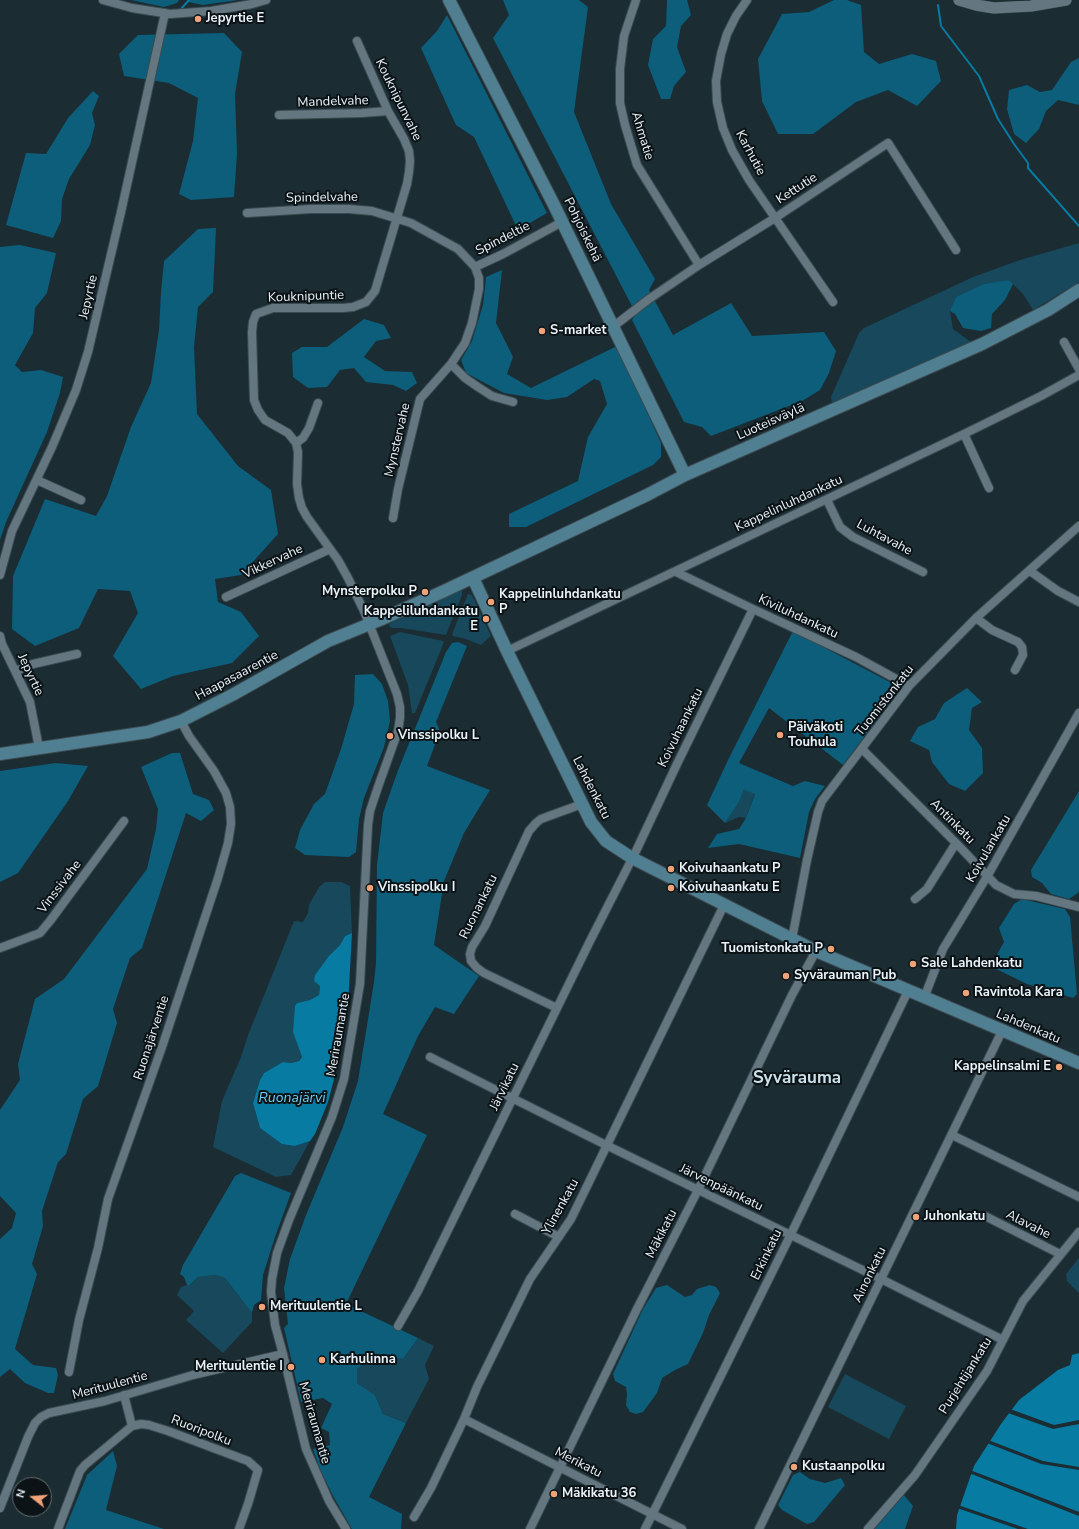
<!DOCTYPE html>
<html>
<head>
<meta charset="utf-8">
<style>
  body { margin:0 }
  #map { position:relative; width:1079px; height:1529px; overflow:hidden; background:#1b2c33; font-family:"Nunito Sans",sans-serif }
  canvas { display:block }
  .north { position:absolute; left:12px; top:1477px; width:40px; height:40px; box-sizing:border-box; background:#0b1316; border:1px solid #646d71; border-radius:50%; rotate:287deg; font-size:11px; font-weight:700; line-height:16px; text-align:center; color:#e9f3f9 }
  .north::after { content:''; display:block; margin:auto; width:14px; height:18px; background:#f0a279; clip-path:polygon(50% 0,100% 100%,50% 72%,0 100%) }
</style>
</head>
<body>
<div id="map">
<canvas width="1079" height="1529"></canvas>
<div class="north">N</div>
</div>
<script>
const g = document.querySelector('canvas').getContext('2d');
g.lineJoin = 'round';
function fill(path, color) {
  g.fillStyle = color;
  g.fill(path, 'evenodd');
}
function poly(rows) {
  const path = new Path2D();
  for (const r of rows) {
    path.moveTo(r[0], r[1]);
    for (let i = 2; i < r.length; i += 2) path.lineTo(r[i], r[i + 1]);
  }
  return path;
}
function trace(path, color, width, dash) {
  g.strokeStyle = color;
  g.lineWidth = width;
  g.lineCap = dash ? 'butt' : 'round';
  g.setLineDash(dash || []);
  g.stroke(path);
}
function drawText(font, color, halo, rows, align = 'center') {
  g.font = font + ' "Nunito Sans",sans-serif';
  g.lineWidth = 4;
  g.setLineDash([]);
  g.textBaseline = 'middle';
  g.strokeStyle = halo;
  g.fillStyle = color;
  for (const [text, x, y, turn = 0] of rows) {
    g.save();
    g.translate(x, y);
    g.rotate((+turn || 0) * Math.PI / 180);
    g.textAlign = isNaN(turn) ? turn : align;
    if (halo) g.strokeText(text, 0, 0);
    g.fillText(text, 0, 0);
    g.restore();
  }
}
const green = poly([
  [1079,243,1079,282,1033,310,1023,294,1009,280,950,311,953,329,971,342,832,403,831,397,859,333,864,328,973,277,1020,260],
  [461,589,462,589,462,595,446,635,401,628,392,628,390,627,389,624,396,620],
  [468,594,472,595,491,636,481,645,466,639,453,636,452,634],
  [400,632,443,641,444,642,415,713,412,713,408,685,390,636],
  [744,790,755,793,746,818,739,817,725,823,739,802],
  [325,882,341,882,350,886,352,933,345,936,340,945,335,950,320,986,319,995,310,1000,297,1003,297,1043,302,1056,299,1061,291,1063,283,1062,264,1073,260,1080,253,1103,260,1128,273,1137,295,1146,310,1141,291,1175,276,1177,213,1147,222,1101,241,1057,248,1035,294,921,303,922,308,913,309,905,319,887],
  [1079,1258,1079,1293,1067,1281,1066,1274],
  [216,1275,225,1278,252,1313,252,1322,223,1353,186,1320,194,1311,177,1295,181,1287,187,1285,190,1286,198,1277],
  [418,1338,434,1346,425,1365,429,1379,406,1423,383,1414,375,1395,357,1383,357,1369,375,1356,403,1359],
  [845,1374,906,1406,889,1439,828,1407]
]);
const forest = poly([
  [131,0,179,0,177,3,164,7],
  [189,0,238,0,203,5,188,2],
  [503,0,579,0,588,7,574,112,611,204,655,279,649,290,673,335,731,303,752,336,824,332,836,351,829,373,820,390,802,401,711,436,702,427,684,422,632,320,636,314,493,38,509,15],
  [667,0,687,0,691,15,681,26,677,47,686,72,674,86,670,99,661,99,648,65,653,39,666,26],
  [834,0,847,0,861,5,864,52,879,64,912,54,936,61,941,81,917,106,888,90,856,102,813,134,778,134,762,101,758,59,782,14,809,12],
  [447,15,547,213,518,230,474,137,456,125,421,48,437,31],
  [224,33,242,52,235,94,237,153,234,197,191,200,179,194,193,141,198,98,169,83,124,76,119,54,138,35],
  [1079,58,1079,105,1058,100,1046,111,1039,129,1026,143,1014,134,1007,109,1009,90,1027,85,1040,92,1052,90,1071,62],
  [93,91,99,96,92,113,95,125,90,145,69,179,62,199,61,221,53,238,6,225,26,153,46,154,68,118],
  [216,228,213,292,198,307,194,347,197,414,238,466,271,490,278,534,241,575,215,579,218,602,241,612,259,636,232,663,173,676,141,689,113,656,138,613,130,591,98,589,79,628,35,646,12,629,13,576,45,499,96,516,107,496,131,427,151,383,159,330,161,292,164,261,198,229],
  [20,245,56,253,47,293,35,308,33,333,15,365,22,372,41,370,63,377,60,393,47,432,6,522,0,540,0,247],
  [502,270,496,323,513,357,507,374,531,388,617,346,661,443,661,457,653,465,526,527,509,527,509,514,578,481,588,437,607,404,600,381,594,379,567,397,547,400,504,393,466,373,461,360,472,341,483,305,486,277],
  [1009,280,1013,284,1005,300,992,314,991,328,981,331,963,328,955,314,950,311,956,297,984,284],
  [364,319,384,325,391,338,376,341,364,357,385,371,412,372,417,383,406,391,393,385,366,382,354,368,340,370,327,387,308,388,293,377,292,353,302,347,327,347],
  [793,631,901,688,843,765,769,708,739,763,793,786,805,781,825,786,815,799,809,812,800,858,739,844,708,848,717,834,739,829,746,818,755,794,744,790,739,802,725,823,707,805,729,758],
  [458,642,467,646,436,722,440,731,427,766,490,790,464,833,444,881,434,945,479,976,454,1014,435,1007,418,1036,383,1114,427,1135,346,1304,418,1338,403,1359,375,1356,357,1369,357,1383,375,1395,383,1414,406,1423,369,1497,402,1514,401,1529,352,1529,333,1496,320,1469,313,1449,330,1445,329,1432,321,1428,332,1404,323,1398,301,1402,284,1328,288,1324,284,1288,290,1259,306,1215,343,1127,358,1081,374,982,376,963,377,865,383,813,397,773,446,652,452,643],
  [373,674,382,684,388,701,390,721,384,747,364,798,359,819,356,852,349,857,305,855,295,848,300,830,314,804,325,794,341,749,354,704,355,675],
  [967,688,982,702,972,708,969,730,982,748,983,773,965,791,949,784,932,762,929,750,910,741,918,727,935,719,944,703],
  [172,753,180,753,193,794,209,800,214,810,201,821,186,813,142,948,130,958,113,1009,117,1023,98,1086,83,1099,66,1154,58,1162,42,1211,43,1226,32,1264,37,1274,15,1349,33,1365,56,1368,58,1375,54,1393,48,1393,25,1383,10,1369,0,1377,0,1239,12,1228,16,1213,0,1196,0,1110,20,1080,18,1064,35,999,64,979,147,869,156,829,158,809,141,767],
  [56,763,88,766,68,801,18,873,0,882,0,771],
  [1079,791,1079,890,1078,893,1069,899,1051,894,1042,883,1032,877,1031,870],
  [1022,899,1065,909,1070,917,1077,994,1073,998,1027,984,996,969,994,960,1004,942,999,928,1014,904],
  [241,1173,291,1193,275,1237,263,1275,261,1300,254,1305,252,1313,225,1278,216,1275,198,1277,189,1286,187,1285,184,1277,180,1274,183,1265,235,1176],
  [667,1285,685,1297,692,1295,697,1289,710,1285,716,1287,720,1293,709,1315,703,1333,688,1364,675,1370,662,1378,657,1393,643,1412,636,1414,630,1412,626,1405,627,1394,626,1387,615,1381,613,1374,643,1309,656,1288],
  [113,1451,117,1466,106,1510,164,1529,65,1529,87,1475],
  [800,1472,810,1479,825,1483,841,1478,845,1485,814,1522,807,1524,782,1510,778,1505,793,1475],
  [904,1495,913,1506,905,1529,874,1529]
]);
const water = poly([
  [352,933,348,1006,333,1083,328,1102,315,1134,310,1141,295,1146,282,1144,260,1128,253,1103,260,1080,264,1073,283,1062,291,1063,299,1061,302,1057,293,1032,295,1006,297,1003,310,1000,319,995,320,986,314,981,315,975,329,956,340,945,345,936],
  [1079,1353,1079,1529,956,1529,957,1515,974,1466,1001,1424,1019,1400,1058,1370,1070,1365,1072,1355]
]);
const pier = poly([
  [1010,1409,1054,1425,1079,1420,1079,1424,1053,1429,1008,1413],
  [988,1440,1043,1461,1079,1467,1079,1470,1041,1464,987,1443],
  [970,1470,1079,1512,1079,1516,969,1473],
  [958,1505,1028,1529,1018,1529,957,1508]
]);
const stream = poly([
  [938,5,941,26,979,76,998,119,1014,144,1028,163,1028,168,1079,226],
  [181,9,189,0]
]);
const minor = poly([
  [103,0,132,8,170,14,211,11,252,4,266,0],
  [636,0,624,36,620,69,620,103,625,125,637,165,699,265],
  [747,0,736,16,727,34,721,54,716,81,717,102,723,128,732,150,749,180,833,302],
  [279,115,362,113,388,111],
  [247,213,311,209,349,209,372,211,411,223,458,249,475,267,503,254,562,222],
  [614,326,649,299,699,265,775,218,888,143,956,250],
  [1064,342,1079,369],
  [451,364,465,378,478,387,492,396,513,402],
  [318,403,309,428,303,438,296,443,298,452,297,484,299,498,302,508,307,517,338,560,348,578,364,611,397,694,400,707,400,718,398,731,378,787,370,811,368,825,360,984,344,1079,332,1117,289,1220,277,1253,272,1279,271,1292,275,1325,283,1354,306,1449,329,1501,346,1529],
  [964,434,989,488],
  [296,443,288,433,265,420,258,410,254,400,252,332,253,322,256,314,273,308,343,308,353,307,366,302,375,291,407,184,409,172,410,161,409,151,404,139,388,111,357,41],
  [37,480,81,500],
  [827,500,840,527,853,537,923,572],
  [393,518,398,489,420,399,451,364,465,343,472,323,479,289,479,278,475,267],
  [1030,571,1058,591,1079,602],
  [676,572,753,609,856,657,909,686],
  [0,575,12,531,52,447,76,390,88,352,121,212,165,13],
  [226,597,330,549],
  [976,618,992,630,1018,642,1022,647,1023,655,1015,670],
  [0,636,2,644,30,702,39,748],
  [507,651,964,434,1041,396,1079,375],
  [16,671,33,664,77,654],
  [862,749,956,843,996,885,1014,894,1036,896,1079,907],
  [915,899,927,889,956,843],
  [792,939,807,860,818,812,822,801,909,686,976,618,1079,526],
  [0,948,40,933,50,921,124,821],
  [924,998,943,949,988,875,1079,713],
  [557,1008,484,973,477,968,471,961,470,954,472,947,485,926,529,831,536,823,541,819,582,804],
  [430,1057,606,1145,881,1279,1003,1340],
  [952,1135,1079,1197],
  [515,1214,559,1237],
  [985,1216,1060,1254],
  [398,1326,418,1291,590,941,636,851,677,764,753,609],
  [69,1372,79,1320,98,1248,108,1199,162,1047,218,878,228,843,231,824,230,807,226,793,214,771,189,736,181,721],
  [464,1419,682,1529],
  [132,1426,141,1424,149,1425,168,1431,248,1461,258,1470,248,1504,239,1529],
  [0,1508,28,1437,35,1423,41,1417,49,1413,105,1401,193,1375,283,1354],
  [414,1517,431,1488,464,1419,477,1387,530,1279,571,1219,724,905],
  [58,1529,80,1471,85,1465,132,1426,124,1395],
  [530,1529,637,1309,698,1190,792,995,816,951],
  [645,1529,790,1236,908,991],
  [759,1529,1002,1031],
  [868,1529,915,1475,987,1371,1023,1301,1079,1232]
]);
const tertiary = poly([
  [959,0,976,5,994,8,1031,6,1066,0]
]);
const secondary = poly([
  [449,0,554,205,685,475],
  [473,578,507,651,591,822,606,841,632,858,816,951,1079,1063],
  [0,754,148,732,181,721,234,694,328,641,382,619,442,592,647,495,685,475,982,344,1048,310,1079,290]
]);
const markers = [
  [198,19,4,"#f0a279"],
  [542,331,4,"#f0a279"],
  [425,592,4,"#f0a279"],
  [491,602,4,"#f0a279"],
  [486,619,4,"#f0a279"],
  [780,735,4,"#f0a279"],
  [390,736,4,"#f0a279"],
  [671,869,4,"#f0a279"],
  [370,888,4,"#f0a279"],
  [671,888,4,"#f0a279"],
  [831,949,4,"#f0a279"],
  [913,964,4,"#f0a279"],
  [786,976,4,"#f0a279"],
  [966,993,4,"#f0a279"],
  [1059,1067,4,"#f0a279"],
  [916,1217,4,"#f0a279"],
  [262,1307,4,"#f0a279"],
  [322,1360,4,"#f0a279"],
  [291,1367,4,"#f0a279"],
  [794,1467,4,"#f0a279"],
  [554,1494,4,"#f0a279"]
];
const poiNames = [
  ["Jepyrtie E",206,19],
  ["S-market",550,331],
  ["Mynsterpolku P",417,592,"right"],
  ["Kappelinluhdankatu",499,595],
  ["P",499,610],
  ["Kappeliluhdankatu",478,612,"right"],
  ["E",478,627,"right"],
  ["Päiväkoti",788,728],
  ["Touhula",788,743],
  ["Vinssipolku L",398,736],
  ["Koivuhaankatu P",679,869],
  ["Vinssipolku I",378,888],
  ["Koivuhaankatu E",679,888],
  ["Tuomistonkatu P",823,949,"right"],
  ["Sale Lahdenkatu",921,964],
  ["Syvärauman Pub",794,976],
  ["Ravintola Kara",974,993],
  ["Kappelinsalmi E",1051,1067,"right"],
  ["Juhonkatu",924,1217],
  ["Merituulentie L",270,1307],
  ["Karhulinna",330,1360],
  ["Merituulentie I",283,1367,"right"],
  ["Kustaanpolku",802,1467],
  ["Mäkikatu 36",562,1494]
];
const streetNames = [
  ["Kouknipunvahe",398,100,64],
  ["Mandelvahe",333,102,-2],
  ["Ahmatie",642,136,73],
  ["Karhutie",750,153,62],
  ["Kettutie",797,189,-33],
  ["Spindelvahe",322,198,-1],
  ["Pohjoiskehä",582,230,64],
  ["Spindeltie",503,239,-27],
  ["Jepyrtie",89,297,-77],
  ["Kouknipuntie",306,297,-2],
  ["Luoteisväylä",771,422,-24],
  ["Mynstervahe",398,440,-77],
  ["Kappelinluhdankatu",789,504,-25],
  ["Luhtavahe",884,538,28],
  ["Vikkervahe",273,562,-25],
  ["Kiviluhdankatu",798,617,25],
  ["Jepyrtie",30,675,65],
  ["Haapasaarentie",237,676,-28],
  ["Tuomistonkatu",885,701,-52],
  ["Koivuhaankatu",681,728,-64],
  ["Lahdenkatu",591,788,63],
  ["Antinkatu",952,822,45],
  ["Koivulankatu",989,849,-60],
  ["Vinssivahe",60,887,-53],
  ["Ruonankatu",479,907,-64],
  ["Lahdenkatu",1028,1027,23],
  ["Meriraumantie",339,1035,-80],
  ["Ruonajärventie",152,1038,-72],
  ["Järvikatu",505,1087,-64],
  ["Järvenpäänkatu",721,1188,26],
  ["Ylinenkatu",561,1207,-61],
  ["Alavahe",1028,1225,27],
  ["Mäkikatu",662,1234,-63],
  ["Erkinkatu",767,1255,-64],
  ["Ainonkatu",870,1275,-64],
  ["Purjehtijankatu",966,1376,-58],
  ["Merituulentie",110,1386,-15],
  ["Meriraumantie",314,1423,74],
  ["Ruoripolku",201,1431,21],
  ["Merikatu",578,1463,27]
];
const waterNames = [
  ["Ruonajärvi",292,1099]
];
const districtNames = [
  ["Syvärauma",797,1079]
];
fill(green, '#17485c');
fill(forest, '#0c5e7b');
fill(water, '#077ba1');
fill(pier, '#1b2c33');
trace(stream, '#077ba1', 2);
trace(minor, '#3b4a50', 10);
trace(tertiary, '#3b4a50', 12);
trace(secondary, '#3b4a50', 14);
trace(minor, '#647780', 8);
trace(tertiary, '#647780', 11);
trace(secondary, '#517f92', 12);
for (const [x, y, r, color] of markers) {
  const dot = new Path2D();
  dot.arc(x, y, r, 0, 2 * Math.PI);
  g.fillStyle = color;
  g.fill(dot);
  trace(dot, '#0b1316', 1.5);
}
drawText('bold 13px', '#e9f3f9', '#0b1316', poiNames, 'left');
drawText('13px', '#e9f3f9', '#0b1316', streetNames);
drawText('italic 14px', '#6cccf7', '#0b1316', waterNames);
drawText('bold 17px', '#cce1eb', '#0b1316', districtNames);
</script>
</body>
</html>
